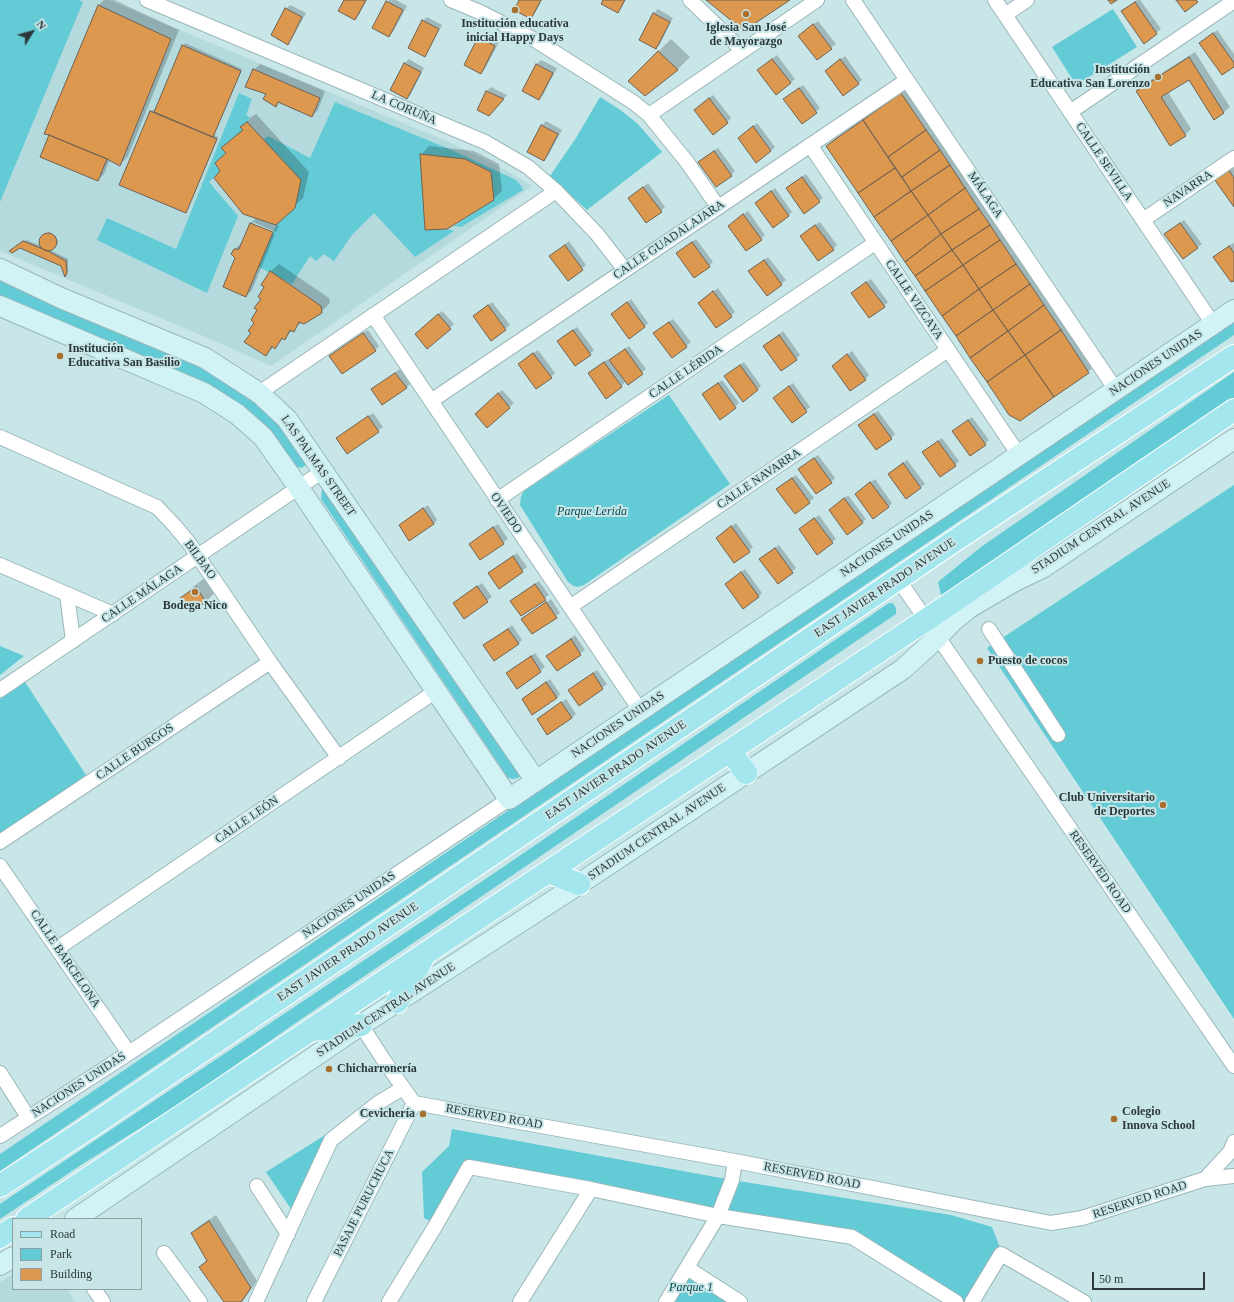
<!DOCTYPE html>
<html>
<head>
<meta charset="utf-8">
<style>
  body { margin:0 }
  #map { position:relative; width:1234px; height:1302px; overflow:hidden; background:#c8e6e8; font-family:Georgia,serif }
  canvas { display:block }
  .legend { position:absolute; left:12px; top:1218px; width:130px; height:72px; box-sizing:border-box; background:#c8e6e8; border:1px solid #8aa0a2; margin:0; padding:5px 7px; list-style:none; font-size:12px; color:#2c3839 }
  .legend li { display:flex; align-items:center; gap:8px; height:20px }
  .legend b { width:20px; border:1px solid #8aa0a2 }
  .north { position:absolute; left:12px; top:12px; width:40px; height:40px; -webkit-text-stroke:3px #c8e6e8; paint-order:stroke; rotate:53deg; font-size:11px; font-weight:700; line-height:16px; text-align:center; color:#2c3839 }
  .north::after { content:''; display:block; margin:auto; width:14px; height:18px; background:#2c3839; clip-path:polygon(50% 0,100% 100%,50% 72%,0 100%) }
  .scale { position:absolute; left:1092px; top:1272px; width:113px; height:18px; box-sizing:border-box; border:2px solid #2c3839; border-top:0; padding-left:5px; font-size:12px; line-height:14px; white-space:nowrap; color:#2c3839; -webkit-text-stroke:3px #c8e6e8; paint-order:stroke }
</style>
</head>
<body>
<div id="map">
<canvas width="1234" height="1302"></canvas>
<ul class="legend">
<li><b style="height:5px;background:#a3e6ed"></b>Road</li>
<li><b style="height:11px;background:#62cbd5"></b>Park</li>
<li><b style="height:11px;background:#db984e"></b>Building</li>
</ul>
<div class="north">N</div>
<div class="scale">50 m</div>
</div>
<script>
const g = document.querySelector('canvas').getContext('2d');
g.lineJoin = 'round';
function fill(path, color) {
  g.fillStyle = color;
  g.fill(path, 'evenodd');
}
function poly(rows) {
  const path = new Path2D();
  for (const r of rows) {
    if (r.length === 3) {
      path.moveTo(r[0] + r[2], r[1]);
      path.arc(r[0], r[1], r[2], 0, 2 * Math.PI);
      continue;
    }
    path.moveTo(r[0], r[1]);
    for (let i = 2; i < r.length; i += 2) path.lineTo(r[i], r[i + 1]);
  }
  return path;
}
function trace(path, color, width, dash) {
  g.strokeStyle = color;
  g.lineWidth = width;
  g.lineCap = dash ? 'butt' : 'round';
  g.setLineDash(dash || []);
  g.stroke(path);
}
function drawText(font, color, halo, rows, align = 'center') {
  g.font = font + ' Georgia,serif';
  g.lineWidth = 4;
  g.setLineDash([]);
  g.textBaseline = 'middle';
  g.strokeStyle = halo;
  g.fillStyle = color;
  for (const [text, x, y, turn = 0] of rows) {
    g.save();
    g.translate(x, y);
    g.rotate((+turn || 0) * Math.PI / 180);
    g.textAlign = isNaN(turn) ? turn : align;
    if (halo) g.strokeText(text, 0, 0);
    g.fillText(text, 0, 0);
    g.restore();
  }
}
const built = poly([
  [0,0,108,0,451,143,500,167,532,186,271,366,208,338,0,251],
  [13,1274,13,1289,67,1289,75,1302,0,1302,0,1282]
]);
const green = poly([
  [0,0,78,0,83,2,0,202],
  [1113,9,1137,47,1076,85,1052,47],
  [239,93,252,99,246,115,250,117,247,122,241,126,243,130,221,148,226,153,215,163,220,171,209,182,238,216,207,293,97,240,107,218,176,249],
  [600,97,619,109,638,124,662,152,587,210,550,176,576,138],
  [335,102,454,151,516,180,522,187,523,190,461,227,454,226,494,200,491,172,465,159,420,154,425,230,447,229,454,231,415,257,374,213,352,235,334,261,324,254,316,261,310,256,292,284,259,267,276,225,263,140,268,136,310,158],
  [0,278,165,348,237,385,270,412,309,461,305,466,301,468,295,466,265,433,0,297],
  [1234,320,1234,335,0,1171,0,1154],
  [1234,372,1234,402,951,590,941,595,938,582,981,547],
  [669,395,730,484,584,585,577,587,572,585,568,582,520,505,521,496,524,491],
  [1234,485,1234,1019,987,648],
  [325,486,523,774,518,778,513,779,508,778,321,499,322,489],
  [889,603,893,603,896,608,896,614,297,1022,184,1101,84,1163,0,1219,0,1204,496,872],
  [0,646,24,656,0,675],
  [25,682,86,775,0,835,0,699],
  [452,1129,732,1180,951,1215,992,1227,1002,1253,971,1302,957,1302,852,1237,470,1169,436,1224,424,1218,422,1172,449,1146],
  [330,1132,291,1209,266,1172],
  [687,1268,740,1302,666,1302]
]);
const shadow = poly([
  [104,0,114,0,179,30,128,156,120,165,110,159,104,174,98,180,51,134,45,133,99,5],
  [345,0,367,0,359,15,355,19],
  [389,0,396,0,407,6,393,32,389,36,373,28],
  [520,0,542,0,535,13,531,17],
  [1137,0,1140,0,1161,29,1144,42,1122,11],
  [290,5,306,13,292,39,288,43,286,9],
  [658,9,673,18,660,44,656,48,654,13],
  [427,17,442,25,428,51,424,55,423,21],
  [818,21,836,44,817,59,799,36],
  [1217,30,1234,54,1234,66,1201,43],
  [483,34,499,42,485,69,481,73,479,38],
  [671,39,690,57,677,70,629,81],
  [185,43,242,69,214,135,218,137,186,212,121,185,151,111,153,110,156,111],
  [1195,52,1230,107,1223,113,1189,78,1168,92,1191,129,1185,135,1137,91,1143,85],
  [777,55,795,79,776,94,762,67],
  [845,56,862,80,858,84,826,71],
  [409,59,424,68,411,94,407,98,391,90,405,63],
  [541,60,557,68,543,95,539,99,523,91,537,64],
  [260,64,325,91,318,110,312,116,280,101,275,106,254,70],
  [803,85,820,108,802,123,789,96],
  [491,87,507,95,493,110,479,110,487,91],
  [908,88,1050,298,1047,301,1093,368,1020,420,827,146,833,140],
  [713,95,731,118,727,122,699,106],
  [256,114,309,172,303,198,275,224,279,226,276,232,253,222,253,225,275,234,252,290,246,296,235,249,241,243,243,243,251,223,257,217,222,171,227,153,222,148,243,129,242,127,250,118],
  [546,121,562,130,548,156,544,160,528,152,542,125],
  [757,123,775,147,771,151,739,138],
  [429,146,474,151,499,164,502,191,493,199,421,155],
  [718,148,735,171,731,175,703,158],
  [1232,166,1234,169,1234,205,1215,179],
  [806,174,823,198,819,201,791,184],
  [648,183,665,207,661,211,629,198],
  [775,188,792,212,788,216,756,203],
  [748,211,765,235,761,239,729,226],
  [1184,220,1202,244,1183,258,1170,231],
  [820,222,837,245,833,249,805,232],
  [49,232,56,236,58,243,53,249,50,250,68,259,68,271,66,274,62,265,20,247,12,249,26,240,41,246,40,240,41,237],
  [696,239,713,262,709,266,677,253],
  [569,241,586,265,568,280,550,256],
  [1233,243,1234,244,1234,279,1214,257],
  [768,257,786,280,767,295,750,271],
  [279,264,329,298,330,303,321,312,302,322,265,355,252,333,270,272],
  [871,279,888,302,884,306,856,289],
  [718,288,735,312,731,316,699,303],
  [631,299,648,323,644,327,613,314],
  [492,302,510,325,491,340,474,316],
  [442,311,454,324,450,328,420,330],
  [673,319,691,342,672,357,659,329],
  [577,327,594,350,590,354,562,337],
  [368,330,379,346,375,350,335,352],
  [783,331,800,355,796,359,764,346],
  [629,346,646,369,628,384,626,381,621,387,593,370,608,359,610,361],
  [538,350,555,373,551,377,519,364],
  [852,351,869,375,865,379,833,366],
  [744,362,761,386,757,390,729,373],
  [400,369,410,384,406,388,376,386],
  [722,380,739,403,721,418,708,390],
  [793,383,810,407,792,422,778,394],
  [502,390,514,403,487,427,480,410],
  [878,411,895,434,891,438,863,421],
  [373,413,383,427,347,453,341,435],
  [972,417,989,440,985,444,953,431],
  [942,438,959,461,955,465,927,449],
  [818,455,835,478,831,482,799,469],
  [907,460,925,484,906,498,893,471],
  [796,475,814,498,795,513,782,485],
  [875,479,892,503,888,507,856,494],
  [848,495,866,519,862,523,830,510],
  [428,505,437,520,434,524,400,525],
  [819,515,836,539,832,542,804,526],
  [736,523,753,547,749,551,717,538],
  [498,524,508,539,480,559,474,541],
  [779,545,796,568,778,583,764,555],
  [517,553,527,567,499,587,489,573],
  [745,569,762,593,758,597,726,584],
  [209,575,218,589,206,602,190,612,181,599,194,586],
  [539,581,549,595,521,615,512,601],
  [482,583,492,597,464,617,454,603],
  [551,599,560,613,532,633,523,619],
  [512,625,522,640,518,644,489,642],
  [575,635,585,650,557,670,547,656],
  [535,653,545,667,517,688,507,673],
  [597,670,607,684,579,705,569,690],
  [550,679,560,694,557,698,523,699],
  [566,699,576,714,572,718,542,716],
  [216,1215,257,1281,242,1302,225,1302,200,1267,207,1260,192,1234,198,1227]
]);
const building = poly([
  [344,0,366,0,355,20,338,11,344,0],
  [519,0,541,0,531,19,514,10,519,0],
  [603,0,625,0,618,13,601,4,603,0],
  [706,0,790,0,745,30,743,30,706,0],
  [1108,0,1117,0,1111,4,1108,0],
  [1176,0,1196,0,1198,2,1185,12,1176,0],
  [386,1,403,10,389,37,372,28,386,1],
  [1135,2,1157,34,1144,44,1121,11,1135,2],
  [98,5,171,39,120,166,107,159,49,135,44,134,98,5],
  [285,8,302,17,288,45,271,35,285,8],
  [653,13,670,22,656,49,639,40,653,13],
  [422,20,439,29,425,57,408,48,422,20],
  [813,24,832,49,817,60,798,36,813,24],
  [1213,33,1234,63,1234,67,1222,75,1199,43,1213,33],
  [478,37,495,46,481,74,464,65,478,37],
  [182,45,241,71,213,137,154,112,182,45],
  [658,51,678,70,645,96,628,81,658,51],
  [1189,57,1224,113,1214,120,1189,80,1161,97,1186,136,1170,146,1136,91,1189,57],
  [772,59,791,83,776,95,757,70,772,59],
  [840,59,859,84,843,96,825,71,840,59],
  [404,63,421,72,407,99,390,90,404,63],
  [536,64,553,73,539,100,522,91,536,64],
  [253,69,320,98,312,117,278,102,276,107,263,99,266,94,245,87,253,69],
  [799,88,817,113,802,124,783,99,799,88],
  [486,91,504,99,489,116,477,110,486,91],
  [901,93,926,130,888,157,863,120,901,93],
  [709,98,728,123,713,135,694,110,709,98],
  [150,111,217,139,186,213,119,185,150,111],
  [863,120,895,168,858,193,826,146,863,120],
  [247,122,301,180,295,208,276,225,243,214,214,178,220,171,215,163,226,153,221,148,243,130,240,127,247,122],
  [541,125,558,134,544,161,527,152,541,125],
  [753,126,771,151,756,163,738,138,753,126],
  [926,130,940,150,902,177,888,157,926,130],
  [49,135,107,159,98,181,40,157,49,135],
  [940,150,950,165,911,191,902,177,940,150],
  [714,151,732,176,716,187,698,162,714,151],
  [420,154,465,159,491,172,494,200,447,229,425,230,420,154],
  [950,165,965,188,928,215,911,191,950,165],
  [895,168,911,191,874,217,858,193,895,168],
  [1228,169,1234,178,1234,207,1214,179,1228,169],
  [802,177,820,202,804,214,786,188,802,177],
  [643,187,662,212,646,223,628,198,643,187],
  [965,188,979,209,941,234,928,215,965,188],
  [771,191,789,216,773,228,755,203,771,191],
  [911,191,928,215,891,241,874,217,911,191],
  [979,209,990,225,952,250,941,234,979,209],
  [743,214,762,240,746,251,728,226,743,214],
  [928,215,941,234,905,262,891,241,928,215],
  [250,223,273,232,246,297,223,287,235,258,231,254,234,249,239,249,250,223],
  [1180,223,1198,248,1183,259,1164,234,1180,223],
  [815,225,834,250,818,261,800,236,815,225],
  [990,225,1000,240,963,265,952,250,990,225],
  [48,242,9],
  [941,234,952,250,915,276,905,262,941,234],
  [1000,240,1016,264,979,289,963,265,1000,240],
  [23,241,48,251,66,261,67,273,65,277,61,266,20,248,12,253,9,251,23,241],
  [692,242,710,267,694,278,676,253,692,242],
  [565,245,583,270,568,281,549,256,565,245],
  [1229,246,1234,253,1234,281,1231,282,1213,257,1229,246],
  [952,250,963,265,925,291,915,276,952,250],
  [764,260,782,285,767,296,748,271,764,260],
  [1016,264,1030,284,993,310,979,289,1016,264],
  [963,265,979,289,942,316,925,291,963,265],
  [270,271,321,306,322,313,304,324,299,322,294,332,290,330,285,340,282,338,275,349,272,346,266,356,244,342,251,333,248,331,254,323,251,320,257,310,254,308,261,299,258,297,264,287,261,285,270,271],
  [866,282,885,307,869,318,851,293,866,282],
  [1030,284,1044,305,1008,331,993,310,1030,284],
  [979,289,993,310,956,336,942,316,979,289],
  [713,291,732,317,716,328,698,303,713,291],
  [627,302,645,327,629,339,611,314,627,302],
  [488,305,506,330,491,341,473,316,488,305],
  [1044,305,1061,330,1025,355,1008,331,1044,305],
  [993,310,1008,331,970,358,956,336,993,310],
  [438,314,451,329,427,349,415,334,438,314],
  [669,322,687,347,672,358,653,333,669,322],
  [573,330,591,355,575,366,557,341,573,330],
  [1061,330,1089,373,1054,397,1025,355,1061,330],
  [1008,331,1025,355,987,382,970,358,1008,331],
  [363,333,376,351,342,374,329,356,363,333],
  [779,335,797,360,781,371,763,346,779,335],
  [625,349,643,374,628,385,609,360,625,349],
  [533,353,552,378,536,389,518,364,533,353],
  [847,354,866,380,850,391,832,366,847,354],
  [1025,355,1054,397,1020,421,1009,415,987,382,1025,355],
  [604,362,622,387,606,399,588,373,604,362],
  [740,365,758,390,743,402,724,376,740,365],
  [395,373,407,388,382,405,371,389,395,373],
  [718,383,736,408,720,420,702,394,718,383],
  [789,386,807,412,792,423,773,398,789,386],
  [498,393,510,408,487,428,475,414,498,393],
  [874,414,892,439,876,450,858,425,874,414],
  [368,416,379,432,347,454,336,438,368,416],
  [968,420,986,445,970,456,952,431,968,420],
  [938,441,956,466,940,477,922,452,938,441],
  [814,458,832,483,816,494,798,469,814,458],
  [903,463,921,488,906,499,888,474,903,463],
  [792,478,810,503,795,514,776,489,792,478],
  [870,482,889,507,873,519,855,494,870,482],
  [844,498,863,523,847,535,829,510,844,498],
  [423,508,434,524,409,541,399,525,423,508],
  [814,518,833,543,817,555,799,529,814,518],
  [731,526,750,552,734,563,716,538,731,526],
  [493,527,504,544,480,560,469,544,493,527],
  [775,548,793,573,778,584,759,559,775,548],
  [513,556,523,572,499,589,488,573,513,556],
  [741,572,759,597,743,609,725,584,741,572],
  [535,584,546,600,521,616,510,601,535,584],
  [477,586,488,602,464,619,453,603,477,586],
  [196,587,206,602,190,613,180,598,196,587],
  [546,602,557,618,532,634,521,619,546,602],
  [508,629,519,644,494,661,483,645,508,629],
  [571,639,581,655,557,671,546,656,571,639],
  [531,656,541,672,517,689,506,673,531,656],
  [593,673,603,689,579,706,568,690,593,673],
  [546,682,557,698,532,715,522,699,546,682],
  [561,702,572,718,547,735,537,719,561,702],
  [209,1221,251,1288,241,1302,224,1302,199,1267,207,1261,191,1233,209,1221]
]);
const street = poly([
  [147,0,485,142,528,167,556,191,597,234,625,270],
  [451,0,480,12,535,40,633,102,649,115,687,162,718,207],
  [690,0,743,51],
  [853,0,1116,390],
  [995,0,1213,324],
  [1005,15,1027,0],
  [1070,112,1234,1],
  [649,115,817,0],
  [810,145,1019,455],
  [1143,220,1234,158],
  [373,315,640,710],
  [259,393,556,191],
  [431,401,907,80],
  [0,437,157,507,175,526,189,543,270,662,339,758],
  [497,500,875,243],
  [0,565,113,614],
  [898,579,1234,1066],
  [67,594,73,641],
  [570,607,948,350],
  [989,629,1058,735],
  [0,690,323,471],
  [0,842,270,662],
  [0,866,129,1053],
  [58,948,436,691],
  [361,1025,385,1062,414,1103,735,1161,1051,1223,1082,1218,1205,1179,1234,1176],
  [0,1073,28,1117],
  [0,1136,129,1053,509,799],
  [1205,1179,1230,1152,1234,1142],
  [257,1186,288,1234],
  [164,1253,200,1302],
  [687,1268,740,1302],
  [94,1289,103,1302],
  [256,1302,331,1140,378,1103,403,1088],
  [314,1302,414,1103],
  [389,1302,436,1225,469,1167,591,1189,718,1216,852,1237,956,1302],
  [520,1302,591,1189],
  [666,1302,718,1216,732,1180,735,1161],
  [972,1302,1001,1254,1084,1302]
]);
const secondary = poly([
  [0,269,61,298,205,358,259,393,287,419,536,781],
  [0,306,204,393,237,414,263,437,299,488,509,799,1234,310],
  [75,1219,361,1025,579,884,903,669,938,637,953,621,969,608,1015,581,1044,567,1234,439],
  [0,1265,13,1257]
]);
const primary = poly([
  [730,751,746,773],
  [549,872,579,884],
  [397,1002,422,960],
  [313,1030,361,1025],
  [0,1186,90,1127,957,539,1234,356],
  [27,1219,926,620,1234,410],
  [0,1237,13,1228]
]);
const markers = [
  [515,10,4,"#a76e2c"],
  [746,14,4,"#a76e2c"],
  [1158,77,4,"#a76e2c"],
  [60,356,4,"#a76e2c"],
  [195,592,4,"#a76e2c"],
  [980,661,4,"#a76e2c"],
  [1163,805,4,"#a76e2c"],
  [329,1069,4,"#a76e2c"],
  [423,1114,4,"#a76e2c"],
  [1114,1119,4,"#a76e2c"]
];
const poiNames = [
  ["Institución educativa",515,24,"center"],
  ["inicial Happy Days",515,38,"center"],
  ["Iglesia San José",746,28,"center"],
  ["de Mayorazgo",746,42,"center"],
  ["Institución",1150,70,"right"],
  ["Educativa San Lorenzo",1150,84,"right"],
  ["Institución",68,349],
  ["Educativa San Basilio",68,363],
  ["Bodega Nico",195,606,"center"],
  ["Puesto de cocos",988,661],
  ["Club Universitario",1155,798,"right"],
  ["de Deportes",1155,812,"right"],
  ["Chicharronería",337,1069],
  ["Colegio",1122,1112],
  ["Innova School",1122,1126],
  ["Cevichería",415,1114,"right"]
];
const streetNames = [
  ["LA CORUÑA",404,108,23],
  ["CALLE SEVILLA",1104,162,56],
  ["NAVARRA",1188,189,-34],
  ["MÁLAGA",985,195,56],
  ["CALLE GUADALAJARA",669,240,-34],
  ["CALLE VIZCAYA",914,300,56],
  ["NACIONES UNIDAS",1156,363,-34],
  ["CALLE LÉRIDA",686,372,-34],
  ["LAS PALMAS STREET",318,466,55],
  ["CALLE NAVARRA",759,479,-34],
  ["OVIEDO",506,513,56],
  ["STADIUM CENTRAL AVENUE",1101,527,-33],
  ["NACIONES UNIDAS",887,544,-34],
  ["BILBAO",200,560,54],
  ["EAST JAVIER PRADO AVENUE",885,588,-34],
  ["CALLE MÁLAGA",142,594,-34],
  ["NACIONES UNIDAS",618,725,-34],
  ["CALLE BURGOS",135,752,-34],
  ["EAST JAVIER PRADO AVENUE",616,770,-34],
  ["CALLE LEÓN",247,820,-34],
  ["STADIUM CENTRAL AVENUE",657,832,-34],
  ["RESERVED ROAD",1100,872,55],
  ["NACIONES UNIDAS",349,905,-34],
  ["EAST JAVIER PRADO AVENUE",348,952,-34],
  ["CALLE BARCELONA",65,959,56],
  ["STADIUM CENTRAL AVENUE",386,1010,-33],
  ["NACIONES UNIDAS",79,1085,-33],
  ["RESERVED ROAD",494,1117,10],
  ["RESERVED ROAD",812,1176,11],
  ["RESERVED ROAD",1140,1200,-18],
  ["PASAJE PURUCHUCA",364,1203,-63]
];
const parkNames = [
  ["Parque Lerida",592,512],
  ["Parque 1",691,1288]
];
fill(built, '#b4dade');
fill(green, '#62cbd5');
fill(shadow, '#0003');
fill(building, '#db984e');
trace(building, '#716252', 1);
trace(street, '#9ab6b9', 16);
trace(secondary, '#9ab6b9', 22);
trace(primary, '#fff', 24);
trace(street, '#fff', 14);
trace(secondary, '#d1f3f6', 20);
trace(primary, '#a3e6ed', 22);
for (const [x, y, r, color] of markers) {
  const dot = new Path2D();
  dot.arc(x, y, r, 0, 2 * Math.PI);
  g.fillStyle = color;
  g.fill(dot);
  trace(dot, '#c8e6e8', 1.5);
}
drawText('bold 12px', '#2c3839', '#c8e6e8', poiNames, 'left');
drawText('12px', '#2c3839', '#c8e6e8', streetNames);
drawText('italic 12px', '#06484e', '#c8e6e8', parkNames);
</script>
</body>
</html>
